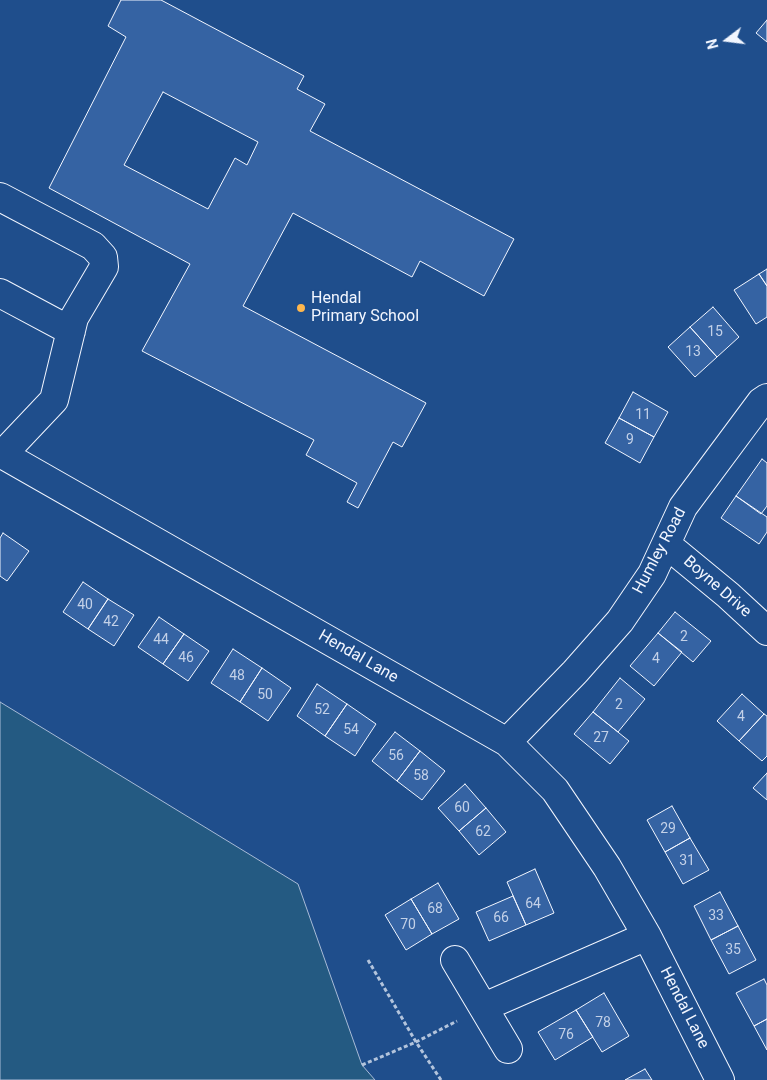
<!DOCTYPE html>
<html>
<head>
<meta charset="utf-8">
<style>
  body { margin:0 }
  #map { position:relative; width:767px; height:1080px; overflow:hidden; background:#1f4e8c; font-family:Roboto,sans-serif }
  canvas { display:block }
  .north { position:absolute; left:702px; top:15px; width:50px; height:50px; -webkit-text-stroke:4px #1f4e8c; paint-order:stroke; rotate:255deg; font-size:14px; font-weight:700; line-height:20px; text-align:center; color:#f2f6ff }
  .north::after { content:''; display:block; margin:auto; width:18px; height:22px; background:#f2f6ff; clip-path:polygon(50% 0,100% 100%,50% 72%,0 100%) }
</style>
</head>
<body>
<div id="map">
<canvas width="767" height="1080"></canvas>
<div class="north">N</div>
</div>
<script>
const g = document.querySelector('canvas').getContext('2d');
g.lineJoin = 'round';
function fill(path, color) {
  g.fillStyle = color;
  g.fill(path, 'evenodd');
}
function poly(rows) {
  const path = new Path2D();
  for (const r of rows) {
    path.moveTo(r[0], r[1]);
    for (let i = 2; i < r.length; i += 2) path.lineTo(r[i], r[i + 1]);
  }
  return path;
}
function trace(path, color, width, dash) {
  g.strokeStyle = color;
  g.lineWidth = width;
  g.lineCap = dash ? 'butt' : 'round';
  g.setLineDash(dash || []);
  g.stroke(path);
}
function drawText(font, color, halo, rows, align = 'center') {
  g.font = font + ' Roboto,sans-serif';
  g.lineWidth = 4;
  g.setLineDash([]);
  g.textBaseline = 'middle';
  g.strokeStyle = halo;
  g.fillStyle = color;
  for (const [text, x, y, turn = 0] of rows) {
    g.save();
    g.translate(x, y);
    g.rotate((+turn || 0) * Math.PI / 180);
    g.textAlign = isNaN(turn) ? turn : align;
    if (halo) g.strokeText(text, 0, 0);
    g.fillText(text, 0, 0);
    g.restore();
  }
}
const green = poly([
  [0,702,298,884,362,1065,375,1080,0,1080,0,702]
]);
const building = poly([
  [121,0,161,0,304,76,297,89,325,104,310,131,514,239,484,296,420,261,412,277,293,213,243,306,426,403,402,447,393,442,358,508,347,502,357,483,306,455,314,440,142,351,190,264,49,188,126,37,108,26,121,0],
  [163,92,258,142,247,165,235,158,208,209,124,165,163,92],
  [767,20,767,42,756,33,767,20],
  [767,269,767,286,759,274,767,269],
  [759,274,767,286,767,317,756,324,734,290,759,274],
  [713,307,739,337,717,357,690,327,713,307],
  [690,327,717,357,695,377,668,347,690,327],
  [633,392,668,412,654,437,619,418,633,392],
  [619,418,654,437,640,463,605,443,619,418],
  [762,459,767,463,767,506,761,514,736,496,762,459],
  [736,496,767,517,767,532,759,544,721,518,736,496],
  [3,533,29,551,7,581,0,576,0,538,3,533],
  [83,582,108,599,88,629,63,612,83,582],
  [108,599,134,615,114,646,88,629,108,599],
  [675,612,711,641,693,662,658,633,675,612],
  [159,617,184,634,163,664,138,647,159,617],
  [658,633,682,652,654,686,630,666,658,633],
  [184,634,209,651,188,681,163,664,184,634],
  [233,649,262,668,240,702,211,683,233,649],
  [262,668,291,688,268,721,240,702,262,668],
  [620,678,645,699,618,732,593,712,620,678],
  [317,684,347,704,325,736,297,716,317,684],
  [742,694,764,714,739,741,717,721,742,694],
  [347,704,376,724,355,756,325,736,347,704],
  [593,712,629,741,610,764,574,734,593,712],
  [764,714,767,716,767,756,762,761,739,741,764,714],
  [395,732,420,751,397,781,372,761,395,732],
  [420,751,445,771,422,800,397,781,420,751],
  [767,773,767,800,753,788,767,773],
  [465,784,486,808,459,831,438,808,465,784],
  [672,806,690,838,665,852,647,820,672,806],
  [486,808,506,832,479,855,459,831,486,808],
  [690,838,709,870,683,884,665,852,690,838],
  [535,869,554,913,526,925,507,882,535,869],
  [438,883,459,919,432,934,411,899,438,883],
  [720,892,738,926,711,940,694,906,720,892],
  [513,896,526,925,489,941,476,912,513,896],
  [411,899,432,934,406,950,385,915,411,899],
  [738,926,756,960,729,974,711,940,738,926],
  [764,979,767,985,767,1019,754,1026,736,993,764,979],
  [604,993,629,1036,602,1052,576,1010,604,993],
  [576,1010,593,1037,555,1060,538,1032,576,1010],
  [767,1019,767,1050,754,1026,767,1019],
  [645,1069,652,1080,625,1080,645,1069]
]);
const path = poly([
  [368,960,416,1042,441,1080],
  [362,1065,416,1042,457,1021]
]);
const minor = poly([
  [0,197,93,246,103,257,104,267,74,318,54,400,2,455],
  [0,293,71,331],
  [0,453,507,742,555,790,607,867,647,936,720,1080],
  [666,544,728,595,767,631],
  [507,742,575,672,620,621,652,574,683,507,761,402,767,398],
  [455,960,508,1049],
  [484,1007,647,936]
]);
const markers = [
  [301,308,5,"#ffb74d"]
];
const numberNames = [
  ["15",715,332],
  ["13",693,352],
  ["11",643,415],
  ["9",630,440],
  ["40",85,605],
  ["42",111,622],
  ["2",684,637],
  ["44",161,640],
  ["46",186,658],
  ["4",656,659],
  ["48",237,676],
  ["50",265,695],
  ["2",619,705],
  ["52",322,710],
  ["4",741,717],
  ["54",351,730],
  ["27",601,738],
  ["56",396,756],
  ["58",421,776],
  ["60",462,808],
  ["29",668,829],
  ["62",483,832],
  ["31",687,861],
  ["64",533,904],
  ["68",435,909],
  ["33",716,916],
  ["66",501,918],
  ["70",408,925],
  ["35",733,950],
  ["78",603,1023],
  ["76",566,1035]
];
const poiNames = [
  ["Hendal",311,299],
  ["Primary School",311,317]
];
const streetNames = [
  ["Humley Road",660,551,-62],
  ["Boyne Drive",717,587,41],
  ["Hendal Lane",358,657,30],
  ["Hendal Lane",684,1008,63]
];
fill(green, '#245a82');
trace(green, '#a8bbd7', 1);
fill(building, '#3563a3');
trace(building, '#f2f6ff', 1);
trace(minor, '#f2f6ff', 30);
trace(path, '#b3c4dc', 3, [4, 2.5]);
trace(minor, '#1f4e8c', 28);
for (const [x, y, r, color] of markers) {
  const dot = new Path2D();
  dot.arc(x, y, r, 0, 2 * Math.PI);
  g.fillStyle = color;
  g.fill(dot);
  trace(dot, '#1f4e8c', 2);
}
drawText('14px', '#c3d1e8', null, numberNames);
drawText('16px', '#f2f6ff', '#1f4e8c', poiNames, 'left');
drawText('16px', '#f2f6ff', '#1f4e8c', streetNames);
</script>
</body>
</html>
